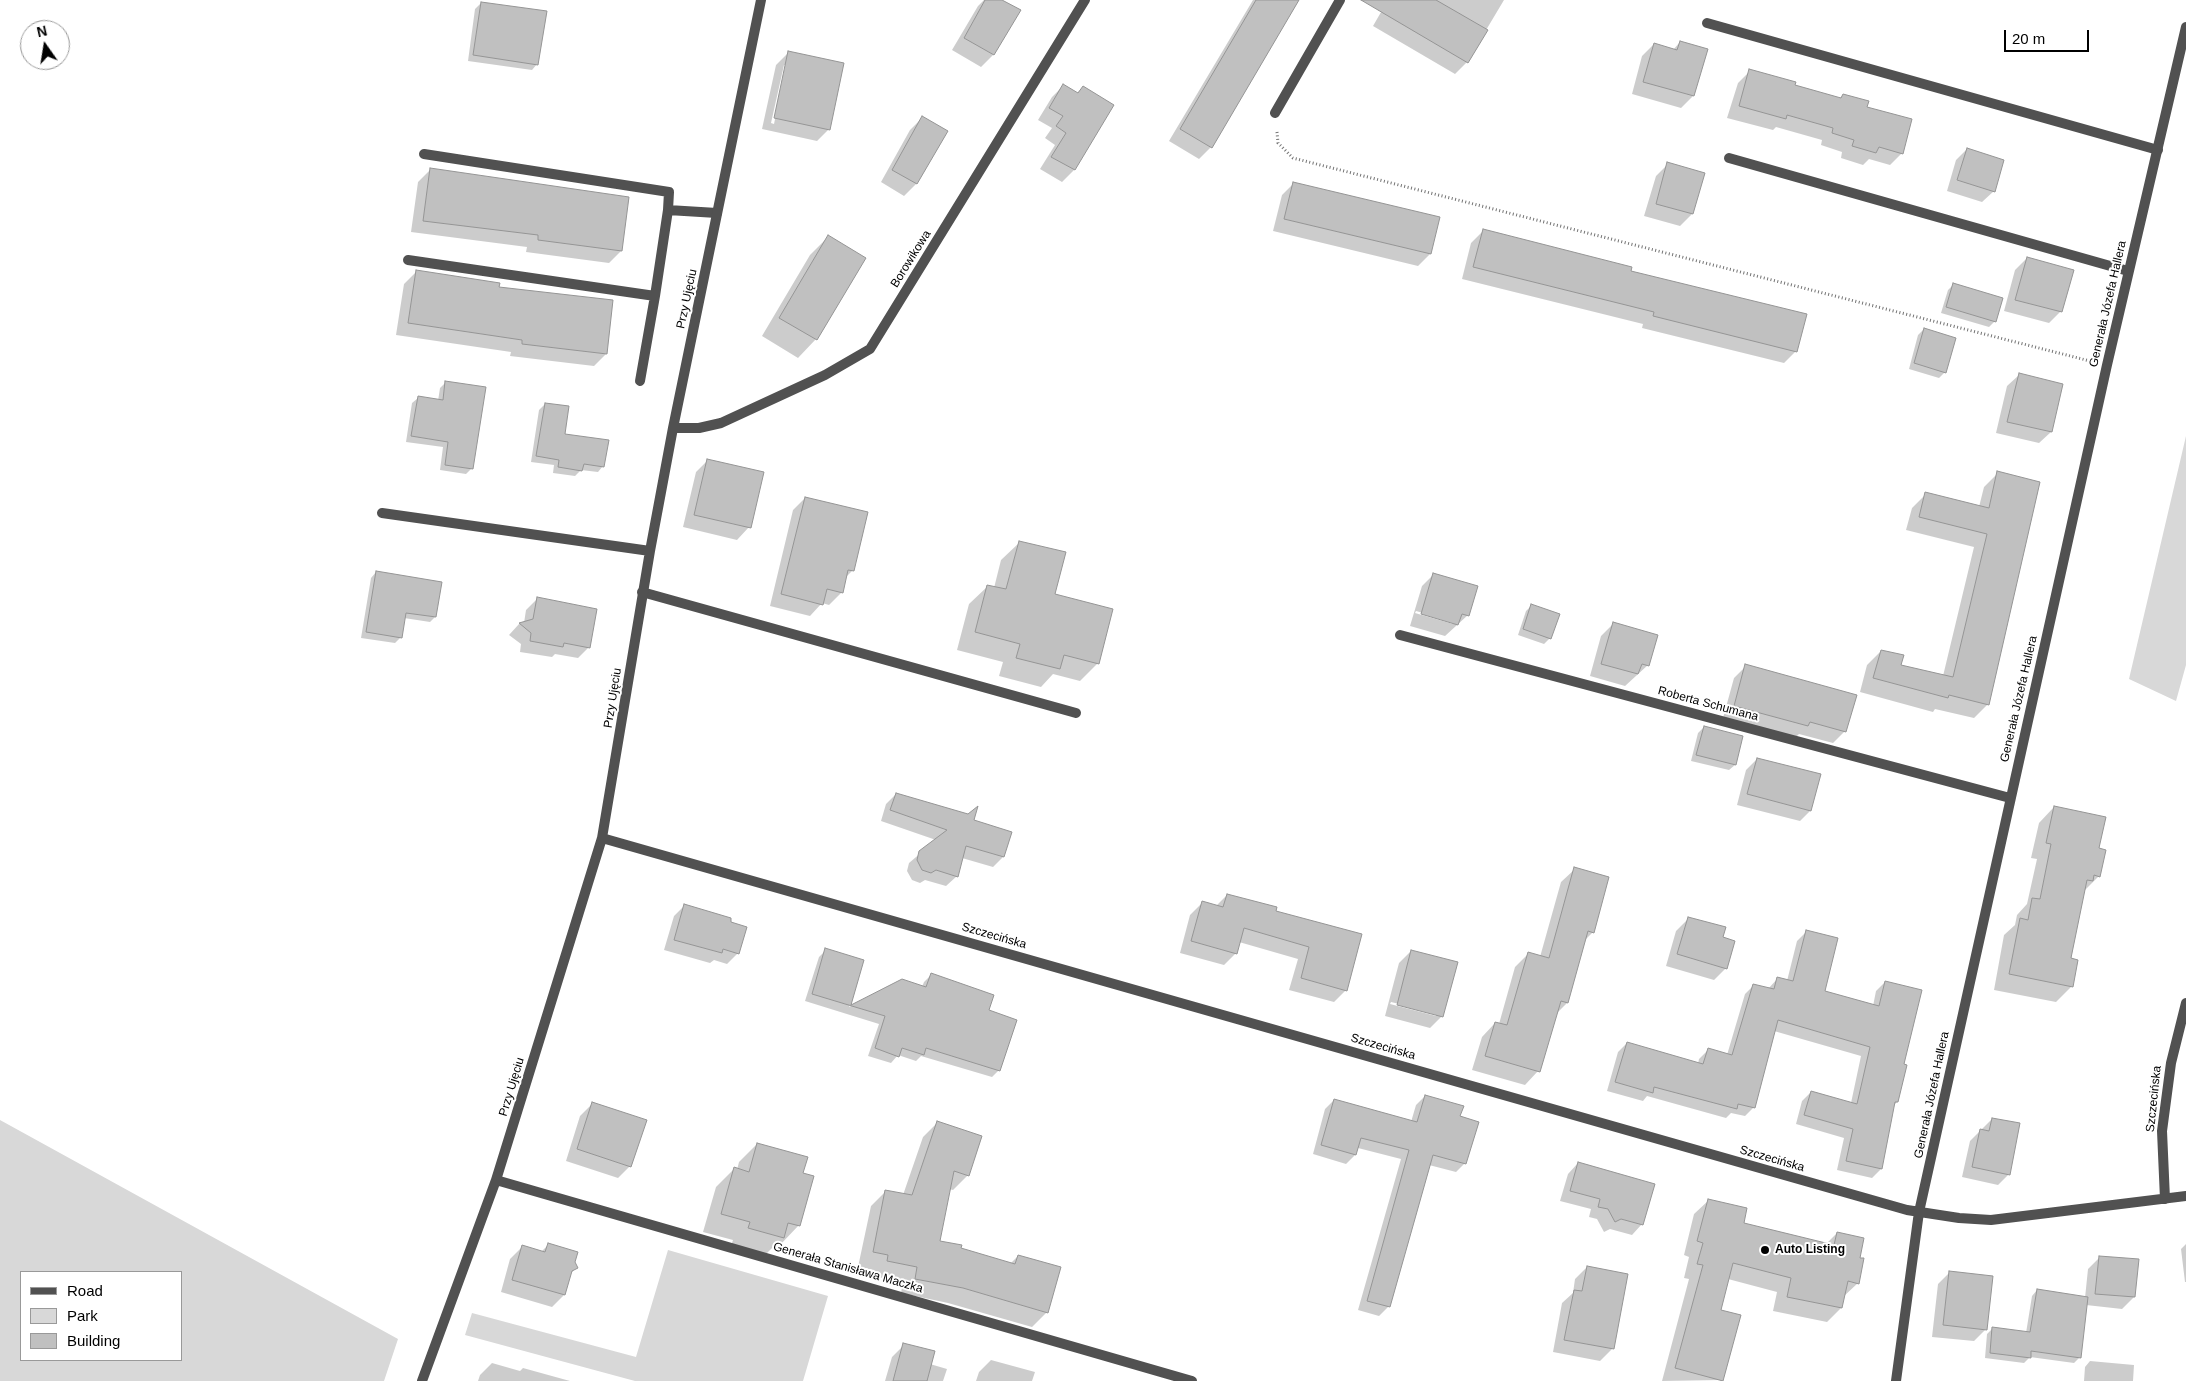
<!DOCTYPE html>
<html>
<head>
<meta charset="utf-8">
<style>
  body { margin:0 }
  #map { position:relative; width:2186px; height:1381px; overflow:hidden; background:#fff; font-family:Arial,sans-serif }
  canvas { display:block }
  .legend { position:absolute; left:20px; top:1271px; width:162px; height:90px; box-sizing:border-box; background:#fff; border:1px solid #999; margin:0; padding:6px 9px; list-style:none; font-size:15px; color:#000 }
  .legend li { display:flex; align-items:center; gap:10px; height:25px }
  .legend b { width:25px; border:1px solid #999 }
  .north { position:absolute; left:20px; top:20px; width:50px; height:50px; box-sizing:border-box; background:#fff; border:1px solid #999; border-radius:50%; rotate:347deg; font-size:14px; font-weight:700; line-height:20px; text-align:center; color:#000 }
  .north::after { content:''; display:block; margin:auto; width:18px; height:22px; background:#000; clip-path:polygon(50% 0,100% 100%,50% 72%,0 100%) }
  .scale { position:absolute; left:2004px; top:30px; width:85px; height:22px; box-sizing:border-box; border:2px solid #000; border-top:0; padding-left:6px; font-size:15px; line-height:18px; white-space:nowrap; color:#000; -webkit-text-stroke:4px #fff; paint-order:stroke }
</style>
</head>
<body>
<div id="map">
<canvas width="2186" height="1381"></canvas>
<ul class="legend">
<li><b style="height:6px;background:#515151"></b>Road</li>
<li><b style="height:14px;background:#d8d8d8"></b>Park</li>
<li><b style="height:14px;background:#c0c0c0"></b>Building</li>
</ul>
<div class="north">N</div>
<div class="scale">20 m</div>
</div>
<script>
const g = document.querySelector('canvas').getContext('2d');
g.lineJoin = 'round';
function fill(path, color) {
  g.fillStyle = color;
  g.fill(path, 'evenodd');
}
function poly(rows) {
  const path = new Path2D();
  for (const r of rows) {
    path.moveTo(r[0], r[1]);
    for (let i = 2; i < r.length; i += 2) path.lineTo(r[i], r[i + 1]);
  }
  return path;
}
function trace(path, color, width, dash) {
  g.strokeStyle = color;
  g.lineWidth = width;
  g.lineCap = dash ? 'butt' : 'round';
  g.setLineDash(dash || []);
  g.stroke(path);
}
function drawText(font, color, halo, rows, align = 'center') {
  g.font = font + ' Arial,sans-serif';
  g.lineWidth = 4;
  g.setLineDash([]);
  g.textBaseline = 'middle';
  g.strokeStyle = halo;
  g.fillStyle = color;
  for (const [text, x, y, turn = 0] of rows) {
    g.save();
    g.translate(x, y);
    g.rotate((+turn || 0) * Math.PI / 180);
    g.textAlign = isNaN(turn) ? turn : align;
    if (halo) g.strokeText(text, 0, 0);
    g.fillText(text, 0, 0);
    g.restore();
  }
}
const green = poly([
  [2186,436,2186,665,2176,701,2129,679],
  [0,1120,398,1339,384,1381,0,1381],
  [181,1272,181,1360,21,1360,21,1272],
  [668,1250,828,1296,803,1381,635,1381,465,1335,472,1313,636,1357]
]);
const shadow = poly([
  [984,0,1000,0,993,55,981,67,952,50,978,6],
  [1253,0,1298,0,1211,147,1199,159,1169,141],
  [1388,0,1504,0,1467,62,1455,74,1373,26],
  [481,3,537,64,532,70,468,61,475,9],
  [1680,42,1693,96,1681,108,1632,94,1642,56,1654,44,1673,50],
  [788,53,829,129,817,141,762,129,776,65],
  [784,65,786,65,774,124,771,123],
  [1750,71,1839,99,1843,95,1865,108,1902,153,1890,165,1869,159,1863,165,1841,158,1842,152,1821,145,1822,140,1776,127,1773,130,1727,118,1738,83],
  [1064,85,1077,93,1083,87,1112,106,1074,170,1062,182,1040,169,1055,145,1045,138,1052,128,1038,120,1052,97],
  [922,118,946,131,916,184,904,196,881,182,910,130],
  [1967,149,1994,191,1982,202,1947,191,1956,160],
  [1668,164,1692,214,1680,226,1644,216,1656,176],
  [430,170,621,251,609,263,526,252,527,247,411,232,418,182],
  [1294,183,1438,218,1430,254,1418,266,1273,231,1282,195],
  [1483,231,1629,272,1796,351,1784,363,1642,328,1643,324,1462,279,1471,243],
  [828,237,864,258,816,339,798,358,762,336,810,255],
  [2027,258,2061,311,2049,323,2004,311,2015,270],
  [416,272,606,354,594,366,510,356,511,352,396,335,404,284],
  [1954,284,1995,321,1989,327,1941,313,1948,290],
  [1924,329,1945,372,1939,378,1909,369,1918,335],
  [2019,375,2062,384,2051,432,2039,443,1996,433,2007,386],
  [446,382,472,468,466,474,440,470,443,447,406,442,412,403,418,398,438,401,440,388],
  [545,404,563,435,603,466,598,472,581,470,575,476,553,473,554,465,531,462,539,410],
  [708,460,749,527,737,540,683,527,696,472],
  [1998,473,1988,704,1974,718,1935,709,1933,712,1860,692,1867,665,1881,651,1900,666,1943,676,1974,547,1906,530,1912,508,1926,494,1979,507,1984,487],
  [805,498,853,570,845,578,841,593,829,605,822,603,810,616,770,606,793,510],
  [1020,542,1098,663,1080,681,1053,674,1041,687,999,676,1003,662,957,650,969,604,988,586,994,588,1001,560],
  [376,572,435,617,430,622,404,618,401,637,395,643,361,638,371,578],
  [1434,574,1468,615,1445,636,1410,626,1422,586],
  [1416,611,1455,622,1453,624,1415,613],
  [537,599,589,647,578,658,555,654,552,657,520,652,521,644,509,635,519,624,524,623,526,610],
  [1532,605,1550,638,1544,644,1518,635,1526,611],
  [1613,624,1648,665,1625,686,1590,676,1601,636],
  [1746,666,1845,731,1833,743,1799,734,1795,738,1723,718,1734,678],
  [1704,727,1742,737,1735,765,1729,770,1691,761,1698,733],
  [1757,759,1810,811,1800,821,1737,805,1746,770],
  [896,794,972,821,1003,857,993,867,962,858,957,876,946,886,925,880,920,883,912,880,907,871,909,863,936,840,881,821,886,804],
  [2054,807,2098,849,2099,876,2083,892,2070,959,2072,986,2056,1002,1994,990,2004,935,2015,925,2017,915,2027,904,2037,859,2031,858,2039,823],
  [1575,869,1593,932,1584,941,1567,1003,1556,1014,1538,1071,1525,1085,1472,1070,1482,1037,1495,1023,1499,1024,1515,967,1528,954,1540,957,1561,882],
  [1227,895,1274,912,1361,935,1346,990,1334,1002,1289,990,1298,959,1239,942,1236,953,1224,965,1180,953,1190,915,1202,903,1216,906],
  [684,906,738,953,727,964,714,960,710,963,664,950,674,916],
  [1688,919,1722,938,1726,968,1714,980,1666,966,1676,931],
  [1806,932,1823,991,1873,1006,1876,991,1885,982,1902,1065,1897,1102,1893,1106,1881,1169,1872,1178,1837,1170,1844,1138,1796,1124,1802,1101,1811,1092,1851,1103,1861,1056,1774,1031,1754,1107,1745,1116,1731,1113,1726,1118,1647,1096,1643,1101,1607,1091,1618,1052,1627,1043,1698,1064,1699,1059,1708,1050,1727,1055,1745,994,1754,985,1768,989,1778,978,1787,981,1797,941],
  [826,950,863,961,849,1007,902,980,922,987,924,982,931,975,988,1011,999,1070,992,1077,921,1056,916,1061,898,1055,891,1063,868,1056,879,1024,805,1001,819,957],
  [1411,951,1442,1016,1430,1028,1385,1016,1399,963],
  [1391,1002,1436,1013,1436,1016,1390,1004],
  [1425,1096,1458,1117,1465,1163,1456,1172,1429,1165,1388,1307,1379,1316,1358,1310,1401,1159,1358,1148,1355,1155,1346,1164,1313,1154,1325,1109,1334,1100,1411,1122,1416,1105],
  [592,1104,630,1166,618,1178,566,1161,580,1116],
  [1992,1119,2009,1174,1998,1185,1962,1177,1970,1141],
  [938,1122,968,1175,953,1190,949,1189,939,1242,1010,1264,1018,1256,1047,1312,1032,1327,948,1303,901,1293,903,1282,873,1276,874,1270,858,1267,871,1206,886,1191,903,1195,923,1137],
  [757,1144,802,1174,799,1225,781,1244,777,1243,764,1256,731,1246,733,1240,703,1232,716,1187,734,1169,737,1170,739,1162],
  [1578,1163,1642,1224,1632,1235,1610,1229,1604,1232,1597,1219,1589,1217,1591,1209,1560,1201,1568,1174],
  [1709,1200,1742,1224,1826,1244,1837,1233,1859,1259,1858,1283,1843,1297,1841,1308,1827,1322,1773,1311,1777,1292,1728,1279,1720,1311,1722,1380,1662,1381,1689,1279,1684,1278,1689,1257,1684,1255,1694,1214],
  [2186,1244,2186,1282,2185,1282,2181,1249],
  [548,1245,574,1262,577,1267,570,1274,564,1295,552,1307,501,1292,510,1259,522,1247,541,1252],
  [2100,1257,2134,1297,2122,1309,2086,1305,2080,1357,2074,1363,2030,1357,2024,1363,1985,1358,1987,1334,1992,1329,2026,1333,2032,1296,2037,1290,2085,1298,2088,1269],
  [1587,1267,1626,1275,1612,1349,1600,1361,1553,1352,1562,1303,1573,1293,1575,1279],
  [1950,1272,1986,1329,1974,1341,1932,1337,1938,1284],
  [904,1345,930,1364,947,1369,943,1381,885,1381,892,1357],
  [991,1360,1035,1372,1032,1381,976,1381,979,1372],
  [2090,1361,2134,1365,2133,1381,2084,1381,2085,1367],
  [492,1363,520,1371,523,1368,570,1381,478,1381,480,1375]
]);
const building = poly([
  [985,0,1002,0,1021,10,994,55,964,38,985,0],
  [1256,0,1299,0,1212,148,1180,129,1256,0],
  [1361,0,1436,0,1488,30,1468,63,1361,0],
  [481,2,547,11,538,65,473,55,481,2],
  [1680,41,1708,49,1694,96,1643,82,1654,43,1677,50,1680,41],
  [788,51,844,63,830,130,774,118,788,51],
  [1749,69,1796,82,1795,85,1841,98,1843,94,1869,101,1867,107,1912,119,1903,154,1879,147,1876,153,1852,146,1854,140,1832,133,1833,128,1787,115,1786,119,1739,106,1749,69],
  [1063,84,1078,93,1083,86,1114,105,1075,170,1051,157,1066,133,1056,126,1063,116,1049,108,1063,84],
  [922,116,948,131,917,184,892,170,922,116],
  [1967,148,2004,160,1995,192,1957,180,1967,148],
  [1667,162,1705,173,1693,214,1656,204,1667,162],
  [430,168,629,197,622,251,538,240,538,235,423,221,430,168],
  [1293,182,1440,217,1431,254,1284,219,1293,182],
  [1483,229,1632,267,1631,271,1807,314,1797,352,1653,316,1654,312,1473,267,1483,229],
  [828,235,866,258,817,340,779,318,828,235],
  [2027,257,2074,270,2062,312,2015,300,2027,257],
  [416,270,500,283,499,287,613,300,607,354,522,344,522,340,408,323,416,270],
  [1953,283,2003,298,1996,322,1946,307,1953,283],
  [1924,328,1956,338,1946,373,1914,363,1924,328],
  [2019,373,2063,384,2052,432,2007,422,2019,373],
  [445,381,486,387,473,469,445,465,448,442,411,436,418,396,443,400,445,381],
  [545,403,569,406,565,434,609,440,604,467,584,464,582,471,558,467,559,460,536,456,545,403],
  [707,459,764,472,751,528,694,515,707,459],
  [1997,471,2040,482,1989,705,1949,695,1948,698,1873,678,1881,650,1904,655,1901,665,1953,677,1987,534,1919,517,1925,492,1989,508,1997,471],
  [805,497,868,512,854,571,848,570,843,593,827,589,823,605,781,594,805,497],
  [1019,541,1066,552,1055,594,1113,609,1099,664,1064,655,1060,669,1016,658,1020,644,975,632,987,585,1006,589,1019,541],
  [376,571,442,582,436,617,406,613,402,638,366,632,376,571],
  [1433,573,1478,586,1469,616,1462,614,1458,625,1421,614,1433,573],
  [537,597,597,609,590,648,564,643,563,647,530,641,531,633,519,623,533,619,537,597],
  [1531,604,1560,614,1551,639,1523,629,1531,604],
  [1613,622,1658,635,1649,666,1642,664,1638,674,1601,664,1613,622],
  [1745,664,1857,695,1846,732,1810,722,1808,726,1734,706,1745,664],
  [1704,726,1743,736,1736,765,1696,755,1704,726],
  [1757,758,1821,774,1811,811,1747,794,1757,758],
  [896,793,968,814,978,806,974,820,1012,832,1004,857,966,846,958,877,936,870,931,873,922,870,917,860,919,851,947,830,890,810,896,793],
  [2054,806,2106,817,2099,848,2106,850,2100,877,2094,875,2093,881,2087,880,2071,958,2078,960,2073,987,2009,974,2020,918,2028,920,2032,898,2040,899,2051,844,2046,843,2054,806],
  [1574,867,1609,877,1594,933,1588,931,1568,1003,1561,1001,1540,1072,1485,1056,1495,1022,1507,1025,1528,952,1549,958,1574,867],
  [1227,894,1277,907,1276,911,1362,934,1347,991,1301,978,1309,947,1244,928,1237,954,1191,941,1202,901,1223,907,1227,894],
  [684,904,731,918,731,922,747,927,739,954,723,949,722,953,674,940,684,904],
  [1688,917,1726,927,1723,937,1735,941,1727,969,1677,954,1688,917],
  [1806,930,1838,938,1825,991,1879,1006,1885,981,1922,990,1904,1064,1907,1065,1898,1102,1895,1102,1882,1169,1846,1161,1853,1129,1804,1115,1811,1091,1857,1104,1870,1047,1778,1020,1755,1108,1738,1104,1737,1109,1654,1087,1653,1093,1615,1082,1627,1042,1703,1064,1708,1048,1732,1055,1753,984,1774,989,1777,977,1793,981,1806,930],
  [825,948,864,960,851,1005,902,979,926,987,931,973,994,995,989,1010,1017,1020,1000,1071,926,1048,924,1055,902,1048,899,1057,875,1048,885,1016,812,994,825,948],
  [1411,950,1458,962,1443,1017,1397,1005,1411,950],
  [1425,1095,1464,1106,1460,1116,1479,1122,1466,1164,1433,1155,1390,1307,1367,1301,1409,1150,1361,1138,1356,1155,1321,1145,1334,1099,1417,1122,1425,1095],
  [592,1102,647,1120,631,1167,577,1149,592,1102],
  [1992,1118,2020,1123,2010,1175,1972,1167,1980,1129,1989,1131,1992,1118],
  [937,1121,982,1136,969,1176,954,1171,940,1241,962,1245,961,1248,1015,1264,1018,1255,1061,1267,1048,1313,963,1288,915,1279,917,1267,887,1261,888,1255,873,1252,885,1190,912,1195,937,1121],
  [757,1143,808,1157,803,1173,814,1176,800,1226,788,1223,784,1238,748,1228,750,1222,721,1214,734,1167,749,1172,757,1143],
  [1578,1162,1655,1184,1643,1225,1621,1219,1615,1222,1608,1209,1598,1207,1600,1199,1570,1191,1578,1162],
  [1708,1199,1747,1208,1744,1223,1834,1245,1837,1232,1864,1238,1860,1258,1864,1258,1859,1284,1848,1281,1842,1308,1787,1297,1791,1278,1733,1263,1721,1310,1741,1315,1723,1381,1675,1368,1703,1265,1697,1264,1703,1243,1697,1241,1708,1199],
  [548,1243,578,1252,575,1262,578,1268,572,1271,565,1295,512,1280,522,1245,545,1252,548,1243],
  [2099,1256,2139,1259,2135,1297,2095,1294,2099,1256],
  [1587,1266,1628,1274,1614,1349,1564,1340,1574,1290,1582,1291,1587,1266],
  [1949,1271,1993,1276,1987,1330,1943,1325,1949,1271],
  [2037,1289,2088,1297,2081,1358,2031,1351,2031,1358,1990,1353,1992,1327,2030,1332,2037,1289],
  [903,1343,935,1351,927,1381,893,1381,903,1343]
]);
const path = poly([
  [1277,132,1278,143,1293,158,2090,361]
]);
const service = poly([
  [1707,23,2158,150],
  [424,154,669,192,668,210],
  [1729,158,2128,271],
  [408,260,655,296],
  [640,381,655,296,668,210,717,213],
  [642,592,1076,713]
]);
const minor = poly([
  [1275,113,1340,0],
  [673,428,699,428,721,423,825,375,870,349,1085,0],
  [382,513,650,551],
  [1400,635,2010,798],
  [602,838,1907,1210,1959,1218,1991,1220,2186,1196],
  [496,1180,1192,1381],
  [2165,1199,2162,1131,2171,1063,2186,1003],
  [422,1381,496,1180,602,838,650,551,673,428,761,0],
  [1896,1381,1919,1212,2107,365,2186,27]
]);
const markers = [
  [1765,1250,5,"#000"]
];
const streetNames = [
  ["Borowikowa",911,259,-58],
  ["Przy Ujęciu",687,299,-78],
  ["Generała Józefa Hallera",2108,304,-77],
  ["Przy Ujęciu",613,698,-81],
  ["Generała Józefa Hallera",2019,699,-77],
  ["Roberta Schumana",1708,704,15],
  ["Szczecińska",994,936,16],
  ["Szczecińska",1383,1047,16],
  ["Przy Ujęciu",512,1087,-73],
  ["Generała Józefa Hallera",1932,1095,-78],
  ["Szczecińska",2154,1099,-84],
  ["Szczecińska",1772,1159,16],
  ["Generała Stanisława Maczka",848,1268,16]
];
const poiNames = [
  ["Auto Listing",1775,1250]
];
fill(green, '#d8d8d8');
fill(shadow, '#0003');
fill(building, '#c0c0c0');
trace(building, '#959595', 1);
trace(path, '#737373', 3, [1, 2.5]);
trace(service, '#515151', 10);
trace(minor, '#515151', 10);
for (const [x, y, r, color] of markers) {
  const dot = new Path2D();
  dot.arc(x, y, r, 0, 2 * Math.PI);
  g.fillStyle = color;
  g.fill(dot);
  trace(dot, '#fff', 2);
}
drawText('12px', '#000', '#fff', streetNames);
drawText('bold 12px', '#000', '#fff', poiNames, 'left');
</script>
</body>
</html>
